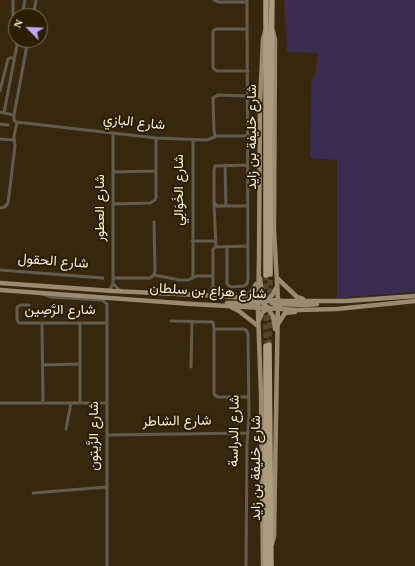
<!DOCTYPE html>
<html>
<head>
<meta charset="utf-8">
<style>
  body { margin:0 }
  #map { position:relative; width:415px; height:566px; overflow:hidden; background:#37280d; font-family:Georgia,serif }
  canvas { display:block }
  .north { position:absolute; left:8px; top:8px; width:40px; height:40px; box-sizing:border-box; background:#2c1e03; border:1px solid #7d715a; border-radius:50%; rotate:294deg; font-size:11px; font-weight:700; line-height:16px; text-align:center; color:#f6eddd }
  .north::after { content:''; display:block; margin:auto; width:14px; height:18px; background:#c3a7f2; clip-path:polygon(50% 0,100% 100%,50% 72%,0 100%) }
</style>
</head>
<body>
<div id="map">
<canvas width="415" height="566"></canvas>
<div class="north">N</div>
</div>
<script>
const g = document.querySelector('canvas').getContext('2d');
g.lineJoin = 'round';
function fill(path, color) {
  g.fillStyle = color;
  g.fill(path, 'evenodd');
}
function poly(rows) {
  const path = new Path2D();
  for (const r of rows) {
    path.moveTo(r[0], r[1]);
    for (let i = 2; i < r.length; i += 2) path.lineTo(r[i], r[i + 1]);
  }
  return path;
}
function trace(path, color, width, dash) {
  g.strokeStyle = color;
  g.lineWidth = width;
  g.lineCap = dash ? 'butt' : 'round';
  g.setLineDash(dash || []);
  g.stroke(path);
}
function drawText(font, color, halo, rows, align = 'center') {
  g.font = font + ' Georgia,Vazirmatn,serif';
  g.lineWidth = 4;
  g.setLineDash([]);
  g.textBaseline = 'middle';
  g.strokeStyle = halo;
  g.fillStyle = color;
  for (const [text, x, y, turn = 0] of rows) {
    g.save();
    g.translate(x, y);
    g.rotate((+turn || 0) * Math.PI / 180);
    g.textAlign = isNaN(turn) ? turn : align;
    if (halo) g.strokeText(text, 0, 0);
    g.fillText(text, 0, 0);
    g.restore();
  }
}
const green = poly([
  [284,0,415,0,415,292,337,298,337,160,310,158,311,83,316,70,318,53,287,52]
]);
const highwayTunnel = poly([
  [266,275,266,298],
  [266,307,266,342],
  [269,345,270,274]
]);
const street = poly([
  [13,0,13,26,16,29],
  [214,0,218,2,247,2],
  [22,16,25,0],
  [33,16,36,0],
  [247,29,217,29,214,30,213,32,213,67,214,69,217,71,248,71],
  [28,40,14,115,14,120,16,122,156,138,207,140,217,136,248,136,256,138,259,140],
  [0,91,8,59,10,58,14,58],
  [0,112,14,115],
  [4,113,18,40],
  [0,124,8,125],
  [215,136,214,131,213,98,218,95,247,96],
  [248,136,255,134,258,128],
  [0,139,12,140,14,138],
  [193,140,193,278],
  [225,165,226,206],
  [248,165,215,166,214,170,214,202,217,206,248,206],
  [113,172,156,171],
  [113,204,150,203,155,200,156,197,156,138],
  [214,204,216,246],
  [0,208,5,207,8,203,15,146,14,136,17,123],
  [192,241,216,241],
  [227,246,227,284,230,287,244,286,247,284,248,279,247,0],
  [0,270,103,278],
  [154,275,180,280,188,280,197,276,213,276],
  [113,278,150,278,153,276,155,272,154,222],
  [113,283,117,288,122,291],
  [213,286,216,292,221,295],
  [109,290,111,288,113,283,113,133],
  [43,294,51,297,102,300,107,304,107,566],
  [209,295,213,286,213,250,215,247,248,246],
  [29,305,21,305,17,307,17,320,19,323,107,323],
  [171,321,213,322,214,329,214,394,217,397,249,397],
  [42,324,43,402],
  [214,329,243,329,246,330,248,334,249,417,247,443,246,566],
  [43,365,79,364],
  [191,367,192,321],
  [0,403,107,403],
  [80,403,80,323],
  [66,429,71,403],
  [108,435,248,433],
  [33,493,107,487]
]);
const primary = poly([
  [259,259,258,312,261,393,263,566],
  [259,260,260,103,263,39,265,32],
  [260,278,261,287,265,297,272,303,279,306],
  [277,278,297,297,303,299],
  [0,283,113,291,221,296,284,301,346,301,415,296],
  [0,290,192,304,299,310,337,309,415,301],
  [244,297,251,293,256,284],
  [258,299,265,305,273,316,275,329],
  [267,301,273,294,276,288],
  [227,303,260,303],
  [277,304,306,305,317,304],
  [231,307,239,311,258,326],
  [259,320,262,313,268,307],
  [278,324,285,313,295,312],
  [272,544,274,537,278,300,274,230,275,40,273,31]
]);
const highway = poly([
  [270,274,270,142,272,0],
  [266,275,266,0],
  [269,345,271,566],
  [266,346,266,566]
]);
const streetNames = [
  ["شارع البازي",134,124,6],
  ["شارع خليفة بن زايد",254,137,-90],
  ["شارع الخَوَالِي",181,190,-90],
  ["شارع العطور",102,208,-90],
  ["شارع الحقول",53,263,4],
  ["شارع هزاع بن سلطان",208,293,3],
  ["شارع الرَّصِين",60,312],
  ["شارع الشاطر",177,423,-1],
  ["شارع الدراسة",236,431,-89],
  ["شارع الزَّيتون",96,436,-90],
  ["شارع خليفة بن زايد",258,468,-90]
];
fill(green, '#3b2d50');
trace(highwayTunnel, '#54462c', 5.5, [5.5, 3]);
trace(street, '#625b4f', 3);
trace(primary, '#998a71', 4.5);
trace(highway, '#ae9c7f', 5.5);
drawText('14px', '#f6eddd', '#2c1e03', streetNames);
</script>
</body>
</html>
